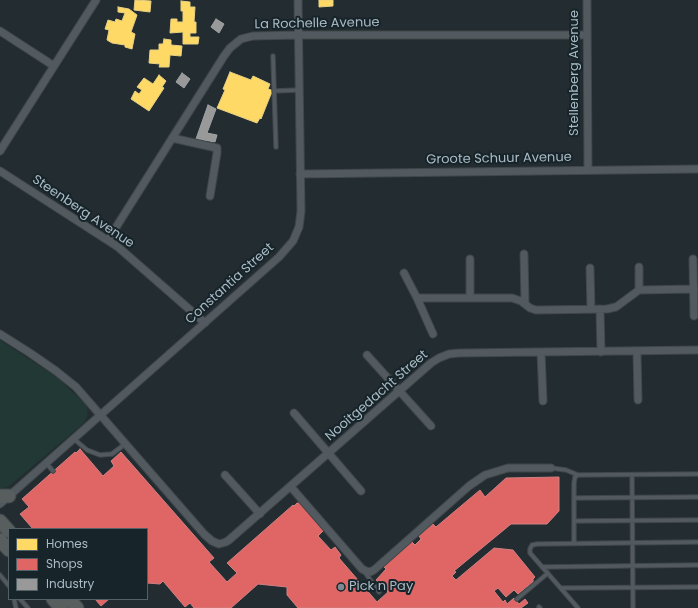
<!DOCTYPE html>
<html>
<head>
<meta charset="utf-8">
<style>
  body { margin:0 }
  #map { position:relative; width:698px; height:608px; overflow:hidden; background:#232c30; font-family:Poppins,sans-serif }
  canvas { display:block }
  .legend { position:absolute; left:8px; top:528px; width:140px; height:72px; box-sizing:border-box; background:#17242a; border:1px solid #526068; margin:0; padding:5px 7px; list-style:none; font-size:12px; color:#aabbc4 }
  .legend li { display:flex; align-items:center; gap:8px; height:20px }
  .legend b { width:20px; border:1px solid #526068 }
</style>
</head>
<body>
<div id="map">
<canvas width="698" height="608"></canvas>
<ul class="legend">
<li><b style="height:11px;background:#ffd966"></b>Homes</li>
<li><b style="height:11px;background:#e06666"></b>Shops</li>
<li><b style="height:11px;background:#999"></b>Industry</li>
</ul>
</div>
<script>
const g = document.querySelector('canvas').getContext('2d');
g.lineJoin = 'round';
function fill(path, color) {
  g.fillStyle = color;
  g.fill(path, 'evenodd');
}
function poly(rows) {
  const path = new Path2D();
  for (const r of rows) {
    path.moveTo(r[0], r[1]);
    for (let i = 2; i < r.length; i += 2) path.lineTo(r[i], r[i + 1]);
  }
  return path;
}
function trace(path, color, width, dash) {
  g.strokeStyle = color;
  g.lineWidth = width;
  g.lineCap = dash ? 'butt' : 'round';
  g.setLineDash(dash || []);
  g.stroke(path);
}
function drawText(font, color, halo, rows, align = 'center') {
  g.font = font + ' Poppins,sans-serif';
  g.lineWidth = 4;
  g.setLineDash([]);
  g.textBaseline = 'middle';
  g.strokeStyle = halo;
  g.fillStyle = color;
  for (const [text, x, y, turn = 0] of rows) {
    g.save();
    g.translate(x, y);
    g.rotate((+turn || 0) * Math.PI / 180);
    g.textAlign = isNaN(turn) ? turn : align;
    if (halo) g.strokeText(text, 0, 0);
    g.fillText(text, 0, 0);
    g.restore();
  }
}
const green = poly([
  [0,340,58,378,87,406,88,414,84,423,8,487,0,489]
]);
const homes = poly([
  [135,0,151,1,150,12,134,10,135,0],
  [319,0,333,0,333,6,319,7,319,0],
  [181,1,190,2,190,7,195,7,194,22,196,22,196,33,190,33,190,37,199,37,198,44,183,44,183,32,170,33,171,19,177,19,177,22,183,22,183,11,181,11,181,1],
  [118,7,129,9,137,15,131,32,135,34,132,49,125,47,125,45,112,43,107,40,109,30,105,29,108,20,115,22,116,19,122,21,125,13,118,12,118,7],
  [164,39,171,40,171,45,182,46,181,56,170,55,169,67,159,67,160,64,149,63,150,50,159,50,159,44,163,44,164,39],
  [230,72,251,80,253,76,270,84,268,89,274,91,273,94,271,94,261,119,260,118,257,123,217,108,225,90,223,89,230,72],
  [159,75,166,81,162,87,164,88,149,111,131,99,135,91,139,94,142,90,137,87,144,78,153,84,159,75]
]);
const shops = poly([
  [80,449,103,476,114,466,111,461,121,452,214,558,209,562,227,582,237,573,227,563,293,505,294,506,297,503,303,503,324,530,318,536,331,550,335,547,341,555,339,558,377,602,388,592,376,580,386,569,383,566,411,541,415,545,421,539,419,536,433,524,436,527,480,490,485,497,506,478,559,477,559,511,547,524,511,524,454,571,456,572,452,576,456,580,494,548,513,550,535,577,533,579,533,582,518,594,514,590,506,597,498,588,494,591,503,602,505,600,507,604,514,598,519,604,525,599,528,603,521,608,298,608,287,595,287,587,258,584,231,608,194,608,190,603,185,607,163,581,160,584,147,583,147,529,33,529,20,514,29,507,22,499,75,452,76,453,80,449],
  [95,599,109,599,101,606,95,599]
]);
const industry = poly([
  [216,19,224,24,219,33,211,27,216,19],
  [182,73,190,79,184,88,176,82,182,73],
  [208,105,216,109,207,133,217,135,215,142,196,139,208,105]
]);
const lane = poly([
  [273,56,276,147],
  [274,91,299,90],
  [74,439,87,450,100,455,112,454,125,444],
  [46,463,53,471],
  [551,468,566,470,578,475,698,474],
  [632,475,633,608],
  [574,498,698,497],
  [574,521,698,520],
  [574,544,574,483,575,477,578,475],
  [542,567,698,565],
  [364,571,379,592],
  [0,575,9,586],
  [561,588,698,587],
  [14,599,16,608],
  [20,599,28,608],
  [517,599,548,573],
  [539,607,540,608],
  [578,608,530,553,530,549,532,545,537,544,698,542]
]);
const street = poly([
  [587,0,588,169],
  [0,31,54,66],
  [172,138,217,148,217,153,210,196],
  [0,151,96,0],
  [0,171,118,247,205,323],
  [300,174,698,169],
  [108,240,224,56,230,48,241,39,253,36,299,35,587,35],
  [524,254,525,304],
  [470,259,470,298],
  [693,259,694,316],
  [590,268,591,309],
  [404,273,417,298,433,334],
  [639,290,639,267],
  [417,298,512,298,521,301,530,308,536,310,607,309,616,307,639,290,694,289],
  [600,309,601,352],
  [0,334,30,353,56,371,76,387,204,534,212,541,219,544,226,542,229,540,431,363,439,358,449,354,459,353,698,350],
  [541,352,543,401],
  [637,352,638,400],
  [367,355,431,426],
  [294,413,361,491],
  [225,475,260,514],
  [291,487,362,569,366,571,370,572,374,570,469,486,485,475,508,468,551,468],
  [0,504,279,257,293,241,299,227,301,211,298,0]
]);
const highway = poly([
  [0,496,9,496],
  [0,521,9,531],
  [0,540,9,550],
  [53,599,61,608],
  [69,599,77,608]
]);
const markers = [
  [341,587,4,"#7b8990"]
];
const streetNames = [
  ["La Rochelle Avenue",317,24,-1],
  ["Stellenberg Avenue",575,73,-90],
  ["Groote Schuur Avenue",499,159,-1],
  ["Steenberg Avenue",83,212,34],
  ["Constantia Street",230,284,-42],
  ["Nooitgedacht Street",377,396,-41]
];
const poiNames = [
  ["Pick n Pay",349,587]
];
fill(green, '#223834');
fill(homes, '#ffd966');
trace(homes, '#e6d082', 1);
fill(shops, '#e06666');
trace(shops, '#d08082', 1);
fill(industry, '#999');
trace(industry, '#9ea3a6', 1);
trace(lane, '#40474b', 5.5);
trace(street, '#40474b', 9);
trace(highway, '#3f484c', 15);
trace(lane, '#525a5f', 3.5);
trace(street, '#525a5f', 7);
trace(highway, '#585d5e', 13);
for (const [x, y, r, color] of markers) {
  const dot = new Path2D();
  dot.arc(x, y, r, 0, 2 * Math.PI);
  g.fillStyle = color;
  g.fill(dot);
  trace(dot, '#17242a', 1.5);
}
drawText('13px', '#aabbc4', '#17242a', streetNames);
drawText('13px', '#aabbc4', '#17242a', poiNames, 'left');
</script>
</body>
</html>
